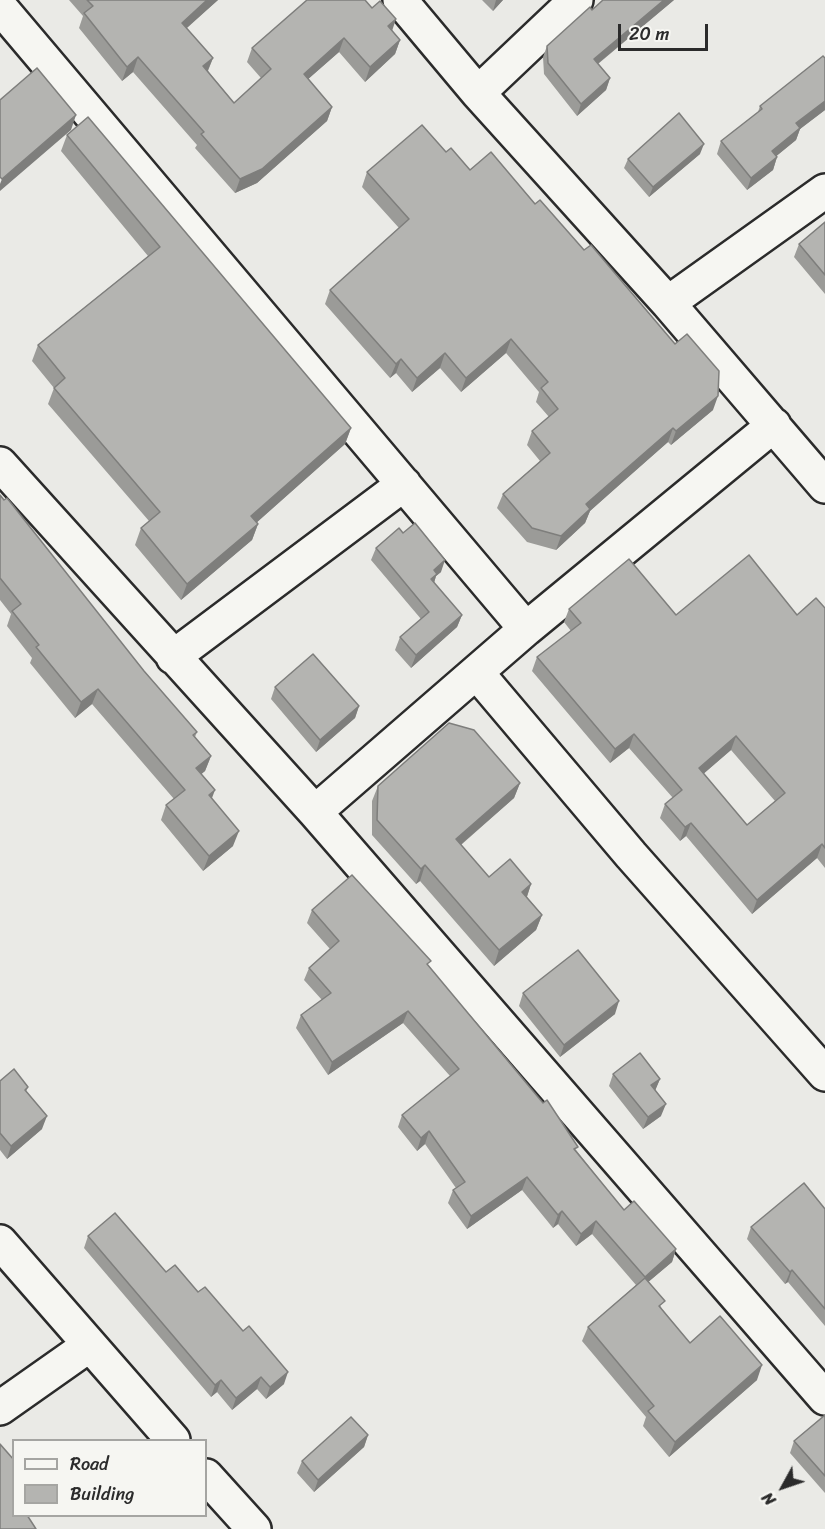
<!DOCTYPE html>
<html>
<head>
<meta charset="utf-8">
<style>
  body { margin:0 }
  #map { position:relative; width:825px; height:1529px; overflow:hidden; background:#eaeae6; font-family:Sriracha,sans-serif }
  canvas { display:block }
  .legend { position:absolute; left:12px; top:1439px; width:195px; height:78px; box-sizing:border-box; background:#f6f6f2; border:2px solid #a5a5a2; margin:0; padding:8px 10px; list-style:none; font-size:18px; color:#2b2b2b }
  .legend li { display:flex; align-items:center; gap:12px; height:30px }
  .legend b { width:30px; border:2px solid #a5a5a2 }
  .north { position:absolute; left:753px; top:1457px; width:60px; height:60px; -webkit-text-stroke:4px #f6f6f2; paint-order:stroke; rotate:230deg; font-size:16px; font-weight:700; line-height:24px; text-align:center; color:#2b2b2b }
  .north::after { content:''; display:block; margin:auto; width:21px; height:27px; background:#2b2b2b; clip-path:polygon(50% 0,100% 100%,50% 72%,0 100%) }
  .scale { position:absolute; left:618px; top:24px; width:90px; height:27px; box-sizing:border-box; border:3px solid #2b2b2b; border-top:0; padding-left:8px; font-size:18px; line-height:21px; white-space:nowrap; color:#2b2b2b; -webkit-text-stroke:4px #f6f6f2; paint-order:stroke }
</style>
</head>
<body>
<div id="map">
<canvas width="825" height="1529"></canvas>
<ul class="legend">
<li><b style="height:8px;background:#f6f6f2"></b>Road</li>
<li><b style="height:16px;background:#b4b4b1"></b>Building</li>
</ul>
<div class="north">N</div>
<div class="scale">20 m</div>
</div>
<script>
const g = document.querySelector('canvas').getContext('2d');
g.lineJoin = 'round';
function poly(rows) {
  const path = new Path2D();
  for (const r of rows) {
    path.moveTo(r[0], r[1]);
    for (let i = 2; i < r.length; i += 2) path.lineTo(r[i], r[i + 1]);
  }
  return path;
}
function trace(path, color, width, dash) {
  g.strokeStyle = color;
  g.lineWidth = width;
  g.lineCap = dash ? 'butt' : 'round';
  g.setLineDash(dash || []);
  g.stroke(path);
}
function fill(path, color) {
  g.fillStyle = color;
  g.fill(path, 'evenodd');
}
const minor = poly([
  [400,0,478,93,668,303,825,486],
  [0,7,526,629],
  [478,93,576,0],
  [668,303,825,191],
  [0,464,315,812,825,1398],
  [173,657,404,484],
  [477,673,631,855,825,1074],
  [315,812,526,629,774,425],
  [0,1242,173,1440],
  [0,1408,88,1346],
  [206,1476,254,1529]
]);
const wall = poly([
  [69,0,218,0,186,28,213,58,208,71,234,103,261,78,247,62,252,48,392,31,400,40,395,54,365,82,339,52,308,79,332,107,327,121,257,183,235,193,195,148,197,145,133,72,122,81,79,28,83,16],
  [482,0,503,0,493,11],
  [674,0,598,64,610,78,606,90,577,116,544,74,543,57,547,46,592,10],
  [825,58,825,110,800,129,796,140,776,156,777,157,773,170,747,190,717,154,721,141,758,112,760,106],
  [67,135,351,428,345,444,257,522,258,524,252,540,181,600,135,545,141,528,149,521,48,404,54,388,32,361,38,345,148,256,61,151],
  [446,152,470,170,535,204,713,410,671,445,668,442,621,483,590,511,585,523,556,550,527,542,497,508,503,494,540,461,527,445,532,431,549,417,536,402,539,392,506,353,461,392,440,368,412,392,396,373,390,378,325,304,330,290,399,228,362,187,367,172],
  [700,154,649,197,624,168,628,159],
  [825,222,825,294,794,257,799,244],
  [0,495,144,671,197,732,195,737,211,756,205,771,201,774,233,846,203,871,161,820,166,805,174,799,92,704,75,718,30,663,32,658,7,626,11,614,0,600],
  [376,548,441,572,436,576,434,583,462,615,457,627,411,668,395,650,400,637,421,619,371,560],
  [825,608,825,868,817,858,752,914,686,836,680,841,660,818,665,804,673,798,629,748,610,763,532,671,537,657,571,631,564,622,569,609,676,615,797,615],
  [731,750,775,801,747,825,703,774],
  [275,687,359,706,355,718,316,752,271,699],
  [520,783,514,798,461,845,489,877,531,884,527,897,542,915,536,930,494,966,420,881,416,884,372,835,372,801,378,786],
  [312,910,429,966,624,1210,676,1249,672,1262,648,1282,662,1309,690,1343,757,1380,669,1457,643,1426,646,1417,582,1341,588,1327,636,1285,592,1234,576,1246,558,1224,553,1228,522,1190,467,1229,448,1203,453,1190,456,1188,425,1144,417,1151,398,1127,402,1115,450,1076,403,1023,328,1075,296,1028,301,1015,322,1000,304,980,309,968,330,949,307,923],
  [523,993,615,1014,560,1057,519,1006],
  [613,1074,660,1079,655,1090,661,1116,643,1129,609,1086],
  [0,1081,28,1087,26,1092,42,1129,7,1159,0,1150],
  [825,1209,825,1326,788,1282,785,1284,747,1239,751,1227],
  [88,1236,198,1292,284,1384,266,1399,257,1389,232,1410,217,1392,211,1397,84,1248],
  [825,1415,825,1493,790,1453,794,1441],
  [368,1435,364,1447,314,1492,297,1473,302,1461]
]);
const shadedWall = poly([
  [207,0,218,0,177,37,182,23],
  [496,0,503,0,493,11],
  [664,0,674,0,589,71,594,59],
  [396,19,391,34,388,26],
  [344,38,339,52,298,88,304,74],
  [400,40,395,54,365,82,370,67],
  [138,57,133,72,122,81,127,67],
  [213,58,207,72,203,66],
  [610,78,606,90,577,116,581,104],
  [825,101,825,110,800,129,796,140,768,163,772,151,796,123],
  [332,107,327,121,257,183,235,193,240,179],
  [76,115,71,130,0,191,0,184,2,179],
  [704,144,700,154,649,197,653,187],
  [777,157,773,170,747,190,751,178],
  [511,339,506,353,461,392,466,378],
  [445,353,440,368,412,392,417,378],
  [401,359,396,373,390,378,396,364],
  [718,396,713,410,671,445,676,431],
  [351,428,345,444,246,532,251,516],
  [673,428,668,442,590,511,585,523,556,550,561,536,586,504],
  [258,524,252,540,181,600,187,584],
  [445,560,441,572,436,576,433,586,426,591,434,570],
  [462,615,457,627,411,668,416,655],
  [98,689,92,704,75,718,81,702],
  [359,706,355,718,316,752,320,740],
  [634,734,629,748,610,763,615,749],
  [736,736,731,750,694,782,699,768],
  [211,756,205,771,191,783,196,768],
  [520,783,514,798,450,854,456,839],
  [215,790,209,806,209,795],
  [691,823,686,836,680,841,685,827],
  [239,831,233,846,203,871,209,856],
  [822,844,817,858,752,914,757,900],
  [425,865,420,881,416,884,421,869],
  [531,884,526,899,522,892],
  [542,915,536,930,494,966,499,950],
  [619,1001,615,1014,560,1057,564,1045],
  [408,1011,403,1023,328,1075,332,1062],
  [660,1079,655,1091,651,1085],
  [666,1104,661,1116,643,1129,648,1117],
  [47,1116,42,1129,7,1159,11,1146],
  [429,1131,425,1144,417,1151,421,1138],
  [527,1177,522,1190,467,1229,471,1216],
  [562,1211,558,1224,553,1228,558,1215],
  [596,1221,592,1234,576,1246,581,1234],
  [676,1249,672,1262,640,1289,645,1277],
  [792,1270,788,1282,785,1284,790,1272],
  [762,1365,757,1380,669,1457,675,1442],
  [288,1372,284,1384,266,1399,270,1387],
  [261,1377,257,1389,232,1410,236,1398],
  [221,1380,217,1392,211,1397,215,1385],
  [368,1435,364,1447,314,1492,318,1480]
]);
const building = poly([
  [87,0,207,0,182,23,213,58,203,66,234,103,271,69,252,48,307,0,365,0,372,8,380,1,396,19,388,26,400,40,370,67,344,38,304,74,332,107,262,169,240,179,201,134,204,132,138,57,127,67,84,13,93,6,87,0],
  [603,0,664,0,594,59,610,78,581,104,548,63,547,46,590,7,592,10,603,0],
  [823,56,825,58,825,101,796,123,800,128,772,151,777,157,751,178,721,141,762,109,760,106,823,56],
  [37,68,76,115,2,179,0,177,0,100,37,68],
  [679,113,704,144,653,187,628,159,679,113],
  [88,117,351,428,251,516,258,524,187,584,141,528,160,512,54,388,65,378,38,345,160,247,67,135,88,117],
  [422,125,446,152,451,148,470,170,491,152,535,204,540,200,584,250,591,245,675,344,687,334,719,371,718,396,676,431,673,428,626,469,586,504,590,509,561,536,532,528,503,494,550,453,532,431,558,409,541,388,548,382,511,339,466,378,445,353,417,378,401,359,396,364,330,290,409,219,367,172,422,125],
  [825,222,825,275,799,244,825,222],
  [0,495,4,500,7,498,144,671,197,732,193,735,211,756,196,768,215,790,209,795,239,831,209,856,166,805,185,790,98,689,81,702,36,647,39,645,12,611,21,604,0,578,0,495],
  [415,523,445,560,434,570,437,574,431,579,462,615,416,655,400,637,429,612,376,548,399,528,403,533,415,523],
  [749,555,797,615,816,598,825,608,825,848,822,844,757,900,691,823,685,827,665,804,682,790,634,734,615,749,537,657,581,623,569,609,629,559,676,615,749,555],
  [736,736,785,793,747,825,699,768,736,736],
  [313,654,359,706,320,740,275,687,313,654],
  [449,723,474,730,520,783,456,839,489,877,510,859,531,884,522,892,542,915,499,950,425,865,421,869,377,820,378,786,449,723],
  [352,875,431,961,427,964,543,1103,547,1100,578,1147,574,1149,624,1210,634,1201,676,1249,645,1277,596,1221,581,1234,562,1211,558,1215,527,1177,471,1216,453,1190,465,1182,429,1131,421,1138,402,1115,459,1069,408,1011,332,1062,301,1015,331,993,309,968,339,941,312,910,352,875],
  [578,950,619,1001,564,1045,523,993,578,950],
  [640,1053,660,1079,651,1085,666,1104,648,1117,613,1074,640,1053],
  [14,1069,28,1087,25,1090,47,1116,11,1146,0,1133,0,1081,14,1069],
  [804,1183,825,1209,825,1309,792,1270,790,1272,751,1227,804,1183],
  [115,1213,166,1272,175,1265,198,1292,205,1287,243,1331,249,1326,288,1372,270,1387,261,1377,236,1398,221,1380,215,1385,88,1236,115,1213],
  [645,1278,665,1301,659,1306,690,1343,720,1316,762,1365,675,1442,648,1411,654,1406,588,1327,645,1278],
  [825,1415,825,1476,794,1441,825,1415],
  [351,1417,368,1435,318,1480,302,1461,351,1417],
  [0,1444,14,1460,14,1515,27,1515,36,1529,0,1529,0,1444]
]);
trace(minor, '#2b2b2b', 38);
trace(minor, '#f6f6f2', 33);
fill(wall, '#9b9b98');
fill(shadedWall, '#7e7e7c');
fill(building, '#b4b4b1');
trace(building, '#7e7e7c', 1.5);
</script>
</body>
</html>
